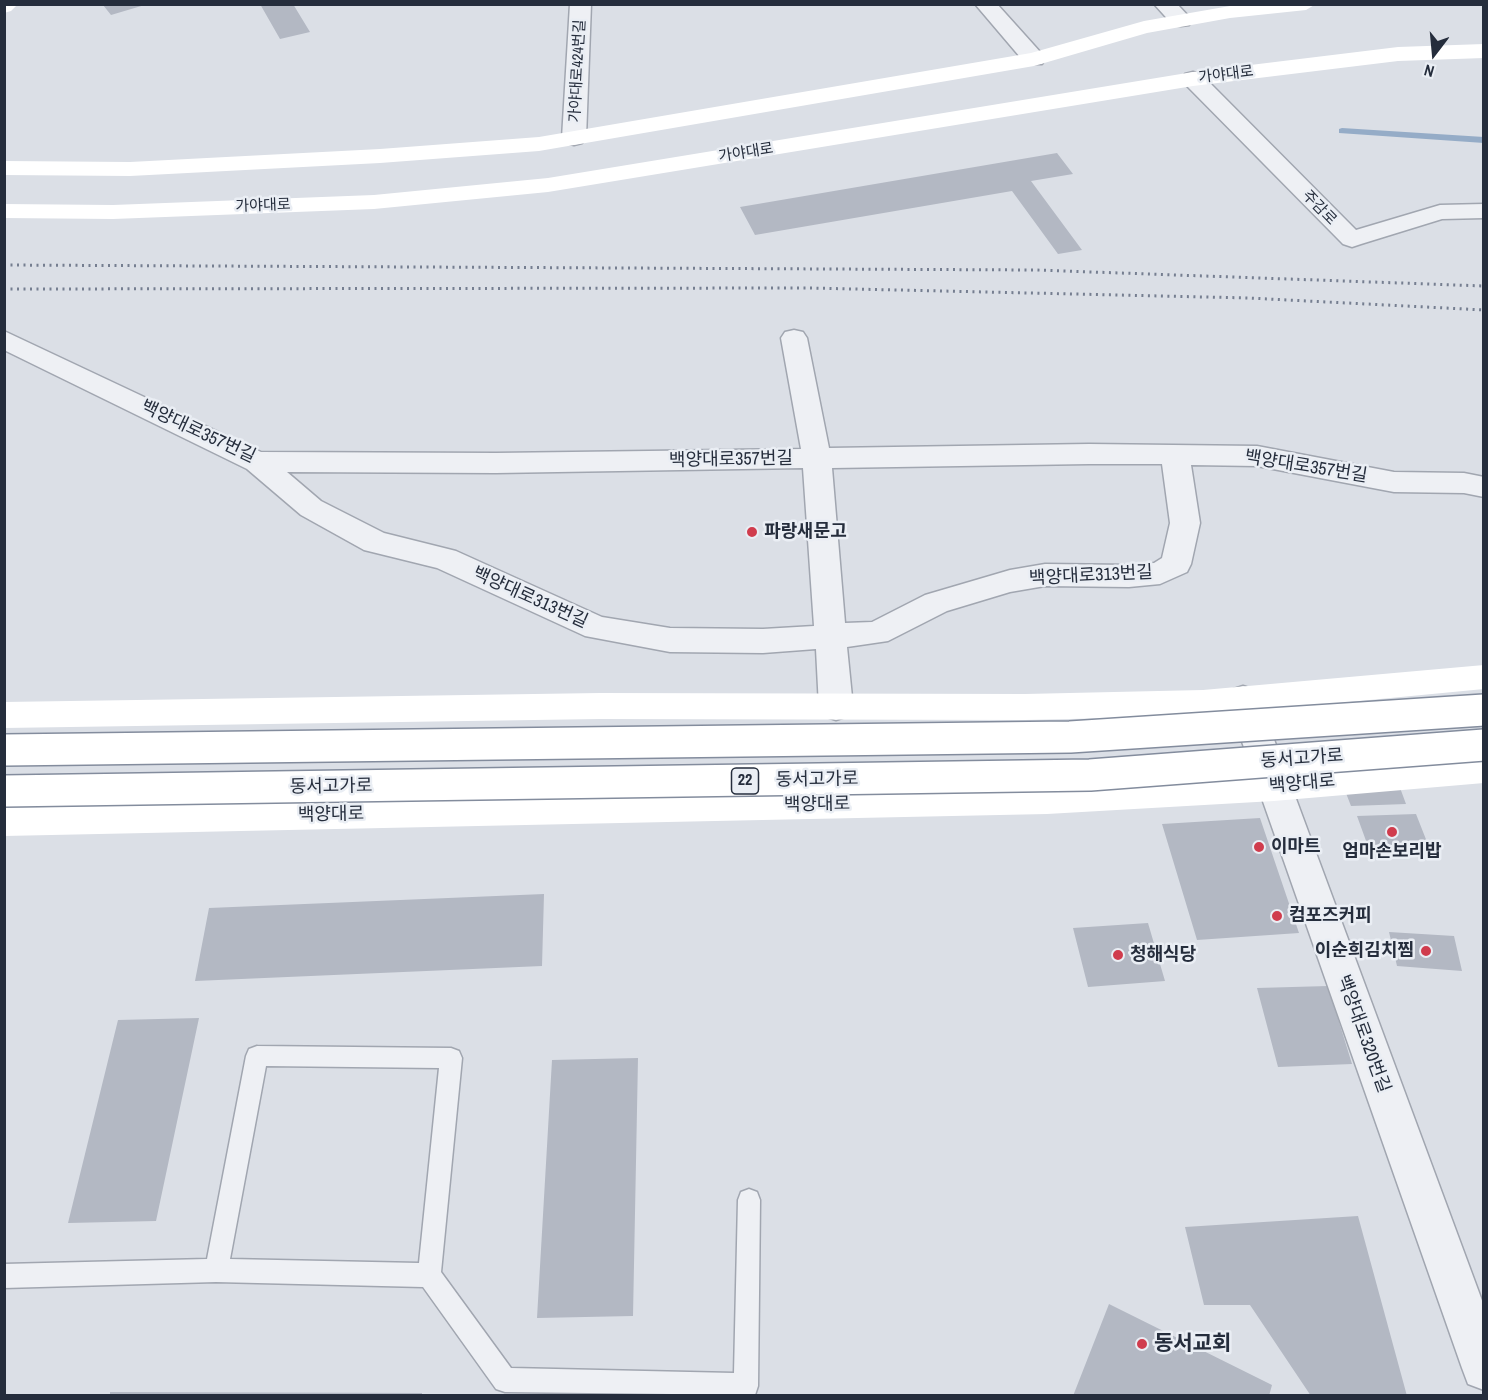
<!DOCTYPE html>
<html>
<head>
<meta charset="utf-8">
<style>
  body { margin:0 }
  #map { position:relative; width:1488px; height:1400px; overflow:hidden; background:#dbdfe6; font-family:"Archivo Narrow",sans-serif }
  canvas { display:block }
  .frame { position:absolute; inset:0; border:6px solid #252d3c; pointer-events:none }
  .north { position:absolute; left:1404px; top:24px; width:60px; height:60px; -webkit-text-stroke:4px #eaeef4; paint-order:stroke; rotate:196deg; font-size:16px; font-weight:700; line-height:24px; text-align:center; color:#252d3c }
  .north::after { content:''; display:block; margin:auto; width:21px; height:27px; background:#252d3c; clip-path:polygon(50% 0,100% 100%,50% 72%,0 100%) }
</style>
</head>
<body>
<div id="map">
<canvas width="1488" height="1400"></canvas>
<div class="frame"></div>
<div class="north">N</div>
</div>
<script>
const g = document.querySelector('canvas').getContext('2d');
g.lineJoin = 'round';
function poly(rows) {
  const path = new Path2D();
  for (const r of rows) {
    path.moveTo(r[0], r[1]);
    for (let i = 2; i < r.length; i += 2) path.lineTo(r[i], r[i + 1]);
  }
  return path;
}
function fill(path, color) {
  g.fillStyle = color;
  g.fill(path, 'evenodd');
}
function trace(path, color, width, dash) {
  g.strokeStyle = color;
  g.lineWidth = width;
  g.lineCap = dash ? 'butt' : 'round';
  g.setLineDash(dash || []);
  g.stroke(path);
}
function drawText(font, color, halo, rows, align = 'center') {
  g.font = font + ' "Archivo Narrow","Noto Sans KR",sans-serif';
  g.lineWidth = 5;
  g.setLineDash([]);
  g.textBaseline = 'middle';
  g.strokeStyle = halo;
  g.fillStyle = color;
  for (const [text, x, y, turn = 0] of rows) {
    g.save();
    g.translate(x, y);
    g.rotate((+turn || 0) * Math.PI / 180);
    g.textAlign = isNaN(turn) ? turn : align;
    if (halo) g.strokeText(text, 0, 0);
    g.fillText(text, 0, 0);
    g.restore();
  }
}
const stream = poly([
  [1342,128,1484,137,1484,143,1339,133,1339,129,1342,128]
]);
const building = poly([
  [148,4,111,15,103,5,106,4],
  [260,4,293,4,310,32,280,39],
  [1057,153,1073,174,1031,181,1082,250,1058,254,1012,191,755,235,740,207],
  [1399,785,1406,804,1351,806,1344,788],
  [1416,814,1429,847,1369,849,1357,816],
  [1260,818,1299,933,1197,940,1162,824],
  [544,894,542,966,195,981,209,908],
  [1148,923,1165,981,1088,987,1073,928],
  [1389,932,1454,936,1462,971,1397,966],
  [1328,986,1352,1064,1278,1067,1257,988],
  [199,1018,156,1221,68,1223,118,1020],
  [638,1058,633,1316,537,1318,552,1060],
  [1358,1216,1407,1396,1311,1396,1250,1305,1204,1305,1185,1227],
  [1109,1304,1272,1385,1269,1396,1073,1396],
  [110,1392,422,1393,422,1396,110,1396]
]);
const service = poly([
  [257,1046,451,1048,459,1051,462,1058,441,1272,511,1368,734,1373,738,1200,741,1192,749,1189,757,1192,760,1200,758,1386,755,1395,505,1392,496,1389,423,1287,216,1282,4,1288,4,1264,207,1259,246,1056,249,1049,257,1046],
  [266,1066,439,1068,419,1263,230,1259,266,1066]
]);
const minor = poly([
  [570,4,591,4,586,138,582,143,574,145,566,143,562,138,570,4],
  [975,4,997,4,1042,54,1045,59,1042,64,1026,64,975,4],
  [1154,4,1177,4,1192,20,1189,25,1181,26,1173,25,1154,4],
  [794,330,803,332,807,338,829,448,1089,444,1257,446,1394,472,1464,473,1484,477,1484,497,1464,493,1394,492,1257,466,1191,465,1200,523,1191,564,1187,572,1160,584,1129,587,1045,586,1010,592,947,611,888,641,847,647,853,707,848,716,836,720,824,716,819,707,816,649,763,653,670,652,585,636,437,568,364,550,301,515,247,469,4,350,4,331,261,452,496,453,801,449,781,338,785,332,794,330],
  [1089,464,1162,464,1170,523,1162,558,1154,563,1129,565,1045,564,1010,570,925,595,872,622,845,623,832,468,1089,464],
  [803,468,814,626,763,629,670,628,602,617,456,551,384,533,321,501,287,472,496,473,803,468],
  [1243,686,1255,690,1259,699,1484,1306,1484,1390,1468,1384,1462,1368,1227,699,1231,690,1243,686]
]);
const tertiary = poly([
  [1193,72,1201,74,1356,230,1440,205,1484,204,1484,218,1442,219,1361,244,1352,247,1343,244,1185,84,1182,79,1185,74,1193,72]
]);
const secondary = poly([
  [4,4,18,4,11,11,4,13,4,4],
  [1316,4,1306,10,1230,18,1147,33,1034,66,539,151,380,163,130,176,4,175,4,161,130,162,380,149,539,137,1031,53,1144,21,1230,6,1316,4],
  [1484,44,1484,58,1398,61,1193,86,548,192,374,209,113,219,4,218,4,204,113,205,374,195,548,178,1193,72,1398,47,1484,44],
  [1484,665,1484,689,1203,716,1025,720,600,719,4,728,4,702,600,693,1025,694,1203,690,1484,665],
  [1484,755,1484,783,1274,801,1047,814,4,836,4,808,1047,786,1274,773,1484,755]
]);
const rail = poly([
  [4,265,1036,270,1484,286],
  [4,289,810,288,1249,298,1484,310]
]);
const trunkBridge = poly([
  [4,750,1070,737,1484,710],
  [4,791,1090,775,1484,745]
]);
const markers = [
  [752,532,6,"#d03c4d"],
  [1392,832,6,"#d03c4d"],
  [1259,847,6,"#d03c4d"],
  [1277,916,6,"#d03c4d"],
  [1426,951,6,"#d03c4d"],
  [1118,955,6,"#d03c4d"],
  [1142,1344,6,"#d03c4d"]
];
const farStreetnames = [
  ["가야대로424번길",578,71,-87],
  ["가야대로",1226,75,-7],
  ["가야대로",746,153,-9],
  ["가야대로",263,206,-2],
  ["주감로",1319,208,46]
];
const shields = [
  [745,781,27]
];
const shieldNames = [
  ["22",745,781]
];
const streetNames = [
  ["백양대로357번길",198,432,25],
  ["백양대로357번길",731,460,-1],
  ["백양대로357번길",1306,467,9],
  ["백양대로313번길",1091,576,-3],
  ["백양대로313번길",530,598,24],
  ["동서고가로",1302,759,-4],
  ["동서고가로",817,780,-1],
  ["백양대로",1302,784,-5],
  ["동서고가로",331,787,-1],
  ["백양대로",817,805,-1],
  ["백양대로",331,815,-1],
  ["백양대로320번길",1363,1034,70]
];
const poiNames = [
  ["파랑새문고",764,532],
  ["이마트",1271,847],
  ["엄마손보리밥",1392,852,"center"],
  ["컴포즈커피",1289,916],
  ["이순희김치찜",1414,951,"right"],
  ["청해식당",1130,955]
];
const nearPoinames = [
  ["동서교회",1154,1344]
];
fill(stream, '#95acc7');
fill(building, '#b3b8c3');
trace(service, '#a1a6b0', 3);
trace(minor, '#a1a6b0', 3);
trace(tertiary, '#a1a6b0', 3);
fill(service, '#eef0f4');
fill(minor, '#eef0f4');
fill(tertiary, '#eef0f4');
fill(secondary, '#fff');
trace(rail, '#757e90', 3, [2, 4.5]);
trace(trunkBridge, '#838c9d', 34, []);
trace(trunkBridge, '#fff', 31);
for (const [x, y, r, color] of markers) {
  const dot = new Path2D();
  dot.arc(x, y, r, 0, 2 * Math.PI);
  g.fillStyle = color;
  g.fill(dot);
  trace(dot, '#eaeef4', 2);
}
drawText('15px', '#252d3c', '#eaeef4', farStreetnames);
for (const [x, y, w] of shields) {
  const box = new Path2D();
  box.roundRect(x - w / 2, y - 13, w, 26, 4.5);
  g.fillStyle = '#eaeef4';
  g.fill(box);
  trace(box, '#252d3c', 1.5);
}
drawText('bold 16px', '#252d3c', null, shieldNames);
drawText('18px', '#252d3c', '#eaeef4', streetNames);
drawText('bold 18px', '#252d3c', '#eaeef4', poiNames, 'left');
drawText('bold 21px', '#252d3c', '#eaeef4', nearPoinames, 'left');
</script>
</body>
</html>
